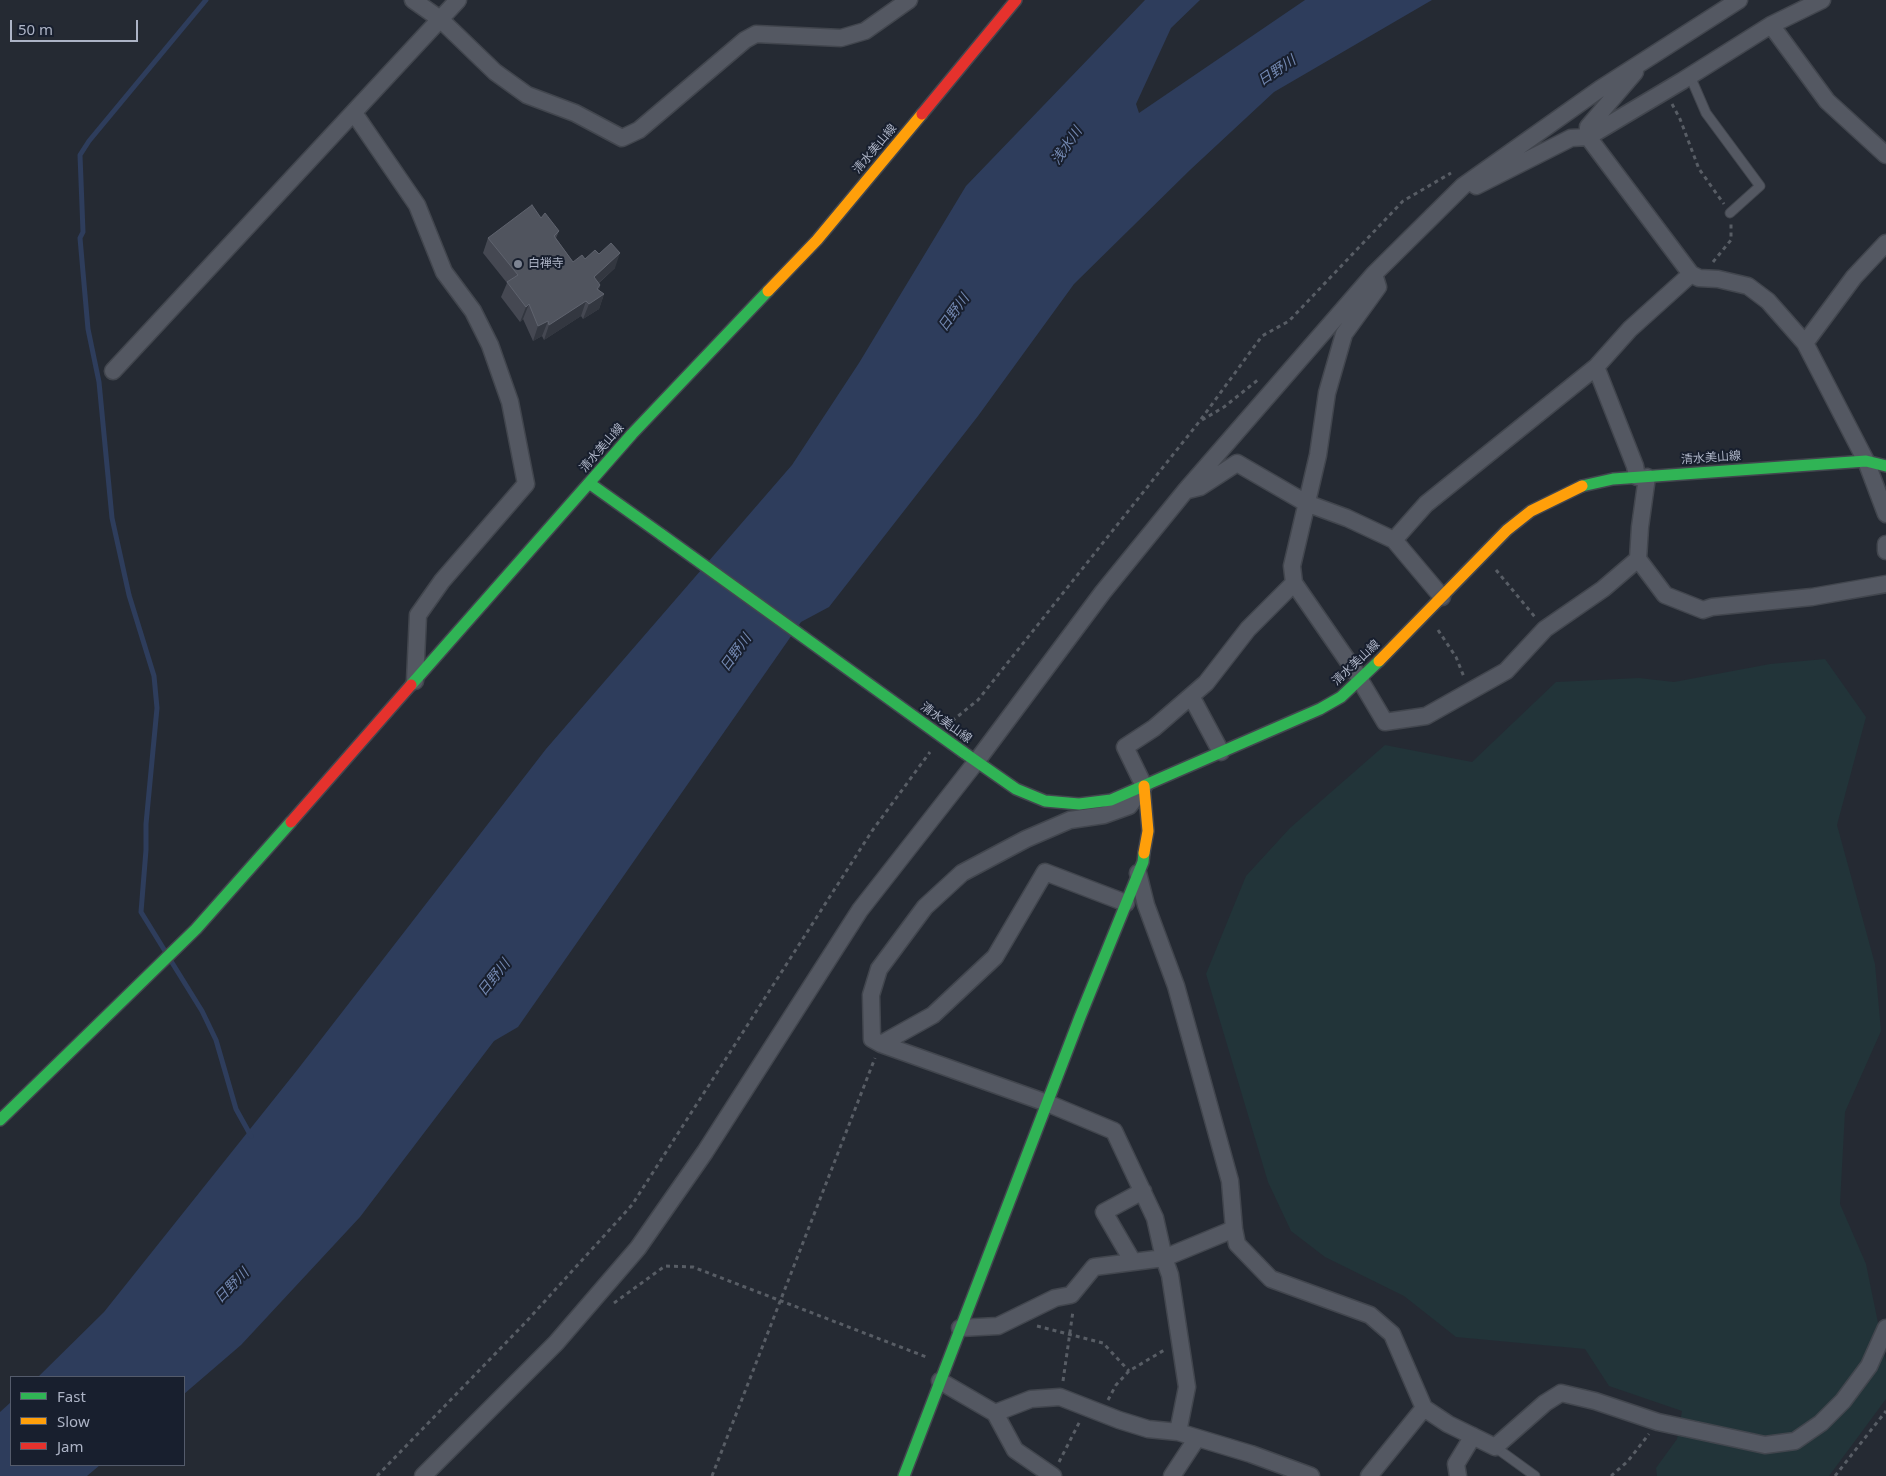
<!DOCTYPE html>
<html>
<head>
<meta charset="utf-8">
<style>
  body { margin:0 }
  #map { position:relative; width:1886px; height:1476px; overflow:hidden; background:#252a33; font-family:"Noto Sans",sans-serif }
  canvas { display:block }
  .legend { position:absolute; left:10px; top:1376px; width:175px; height:90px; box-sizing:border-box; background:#181f2e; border:1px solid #545b6b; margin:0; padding:6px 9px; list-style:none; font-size:15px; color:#adb4c6 }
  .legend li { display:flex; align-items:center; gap:10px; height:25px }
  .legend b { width:25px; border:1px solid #545b6b }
  .scale { position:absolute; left:10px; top:20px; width:128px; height:22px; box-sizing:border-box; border:2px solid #adb4c6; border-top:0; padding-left:6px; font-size:15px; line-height:18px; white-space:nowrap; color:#adb4c6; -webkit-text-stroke:4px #181f2e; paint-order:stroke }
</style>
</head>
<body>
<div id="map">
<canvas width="1886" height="1476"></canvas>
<ul class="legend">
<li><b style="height:6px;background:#30b455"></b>Fast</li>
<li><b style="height:6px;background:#ff9f0a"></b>Slow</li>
<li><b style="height:6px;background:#e5322d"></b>Jam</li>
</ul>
<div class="scale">50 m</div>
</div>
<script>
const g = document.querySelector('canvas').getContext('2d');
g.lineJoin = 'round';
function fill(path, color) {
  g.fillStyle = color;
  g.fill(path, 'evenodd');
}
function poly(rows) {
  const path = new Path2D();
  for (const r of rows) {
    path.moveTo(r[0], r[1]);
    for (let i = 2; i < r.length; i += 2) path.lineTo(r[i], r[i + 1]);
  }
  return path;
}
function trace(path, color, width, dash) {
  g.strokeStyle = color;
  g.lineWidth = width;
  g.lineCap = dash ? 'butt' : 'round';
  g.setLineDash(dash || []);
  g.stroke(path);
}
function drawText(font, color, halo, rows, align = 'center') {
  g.font = font + ' "Noto Sans","Noto Sans JP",sans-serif';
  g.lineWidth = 4;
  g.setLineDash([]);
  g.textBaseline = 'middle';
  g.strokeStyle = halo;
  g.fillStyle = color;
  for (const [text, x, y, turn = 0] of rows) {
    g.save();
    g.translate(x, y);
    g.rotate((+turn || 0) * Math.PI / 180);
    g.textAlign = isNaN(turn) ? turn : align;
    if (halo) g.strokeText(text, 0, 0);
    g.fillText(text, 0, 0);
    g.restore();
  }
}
const green = poly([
  [1825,659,1866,717,1837,825,1875,964,1881,1031,1845,1112,1840,1204,1866,1264,1886,1362,1886,1399,1829,1476,1657,1476,1656,1468,1677,1439,1682,1411,1609,1386,1585,1349,1456,1337,1404,1296,1325,1257,1291,1231,1268,1182,1206,974,1246,876,1290,828,1385,745,1472,762,1556,682,1639,678,1674,682,1770,664]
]);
const water = poly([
  [1145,0,1200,0,1171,28,1136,104,1139,113,1305,0,1432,0,1274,92,1190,170,1074,284,978,416,829,607,801,622,518,1027,494,1041,360,1217,241,1345,184,1394,184,1377,38,1377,104,1312,298,1069,546,749,792,465,859,363,966,186],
  [11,1402,11,1465,100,1465,87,1476,0,1476,0,1412]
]);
const stream = poly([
  [165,951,141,912,146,850,146,824,157,708,154,676,129,595,112,518,99,382,88,329,80,238,83,232,80,155,89,141,206,0],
  [171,961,202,1011,216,1040,236,1109,251,1136]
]);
const path = poly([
  [1672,104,1680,119,1699,169,1724,204],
  [1713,262,1731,240,1731,223],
  [1202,420,1224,407,1259,379],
  [1496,570,1535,617],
  [1438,630,1456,657,1464,677],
  [952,721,978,700,1199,422,1262,336,1289,321,1403,201,1451,173],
  [614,1303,665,1266,693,1267,929,1358],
  [1037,1326,1103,1343,1129,1371],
  [1063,1381,1073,1311],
  [1108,1400,1116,1385,1129,1371,1166,1349],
  [1059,1462,1080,1421],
  [377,1476,525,1323,632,1205,872,831,930,752],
  [712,1476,875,1058],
  [1611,1476,1628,1461,1649,1434],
  [1835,1476,1886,1411]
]);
const lane = poly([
  [1690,76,1706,113,1760,186,1730,213],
  [1495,1447,1535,1476]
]);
const street = poly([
  [413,0,440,19,495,72,527,95,575,113,622,138,639,130,745,40,756,34,841,38,865,31,909,0],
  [1771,25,1827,101,1886,155],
  [1635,72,1588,127,1588,137,1682,81,1771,25,1822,0],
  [354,113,417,205,444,272,473,311,490,345,510,402,526,484,442,581,418,615,415,681],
  [1476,186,1571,138,1588,137,1691,274,1699,278,1718,279,1748,286,1768,301,1805,343,1866,461,1886,514],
  [1805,343,1854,277,1886,243],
  [113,371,458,0],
  [1637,477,1635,466,1596,367,1630,329,1691,274],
  [1647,477,1640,527,1638,559,1665,595,1703,610,1712,607,1812,597,1886,584],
  [1188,490,1200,487,1237,463,1306,503,1347,518,1394,540,1426,504,1596,367],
  [1394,540,1442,597],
  [1886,544,1886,551],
  [1361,680,1294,583,1292,566,1318,455,1327,393,1344,334,1378,287,1374,274],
  [1363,685,1385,722,1426,716,1506,671,1545,629,1603,589,1638,559],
  [1191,696,1221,752],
  [1138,873,1146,905,1176,986,1230,1181,1234,1229,1237,1244,1271,1279,1370,1315,1392,1334,1424,1408],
  [1126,903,1045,872,995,957,933,1015,881,1044,1047,1103,1114,1131,1155,1218,1164,1258,1234,1229],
  [881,1044,872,1039,871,995,879,969,925,907,962,873,1026,839,1070,820,1104,815,1129,806,1144,786,1125,747,1154,728,1206,683,1248,629,1294,583],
  [1133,1262,1104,1212,1143,1191],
  [960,1328,998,1326,1055,1298,1071,1295,1094,1267,1164,1258,1170,1275,1187,1387,1178,1432,1251,1454,1311,1476],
  [940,1381,995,1413,1015,1450,1053,1476],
  [995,1413,1031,1399,1060,1397,1119,1420,1148,1429,1178,1432],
  [423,1476,556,1343,638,1248,705,1152,860,910,976,762,1103,592,1186,490,1374,274,1463,186,1600,89,1739,0],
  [1172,1476,1197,1438],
  [1369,1476,1424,1408,1448,1424,1495,1447,1545,1403,1561,1393,1595,1401,1658,1422,1765,1445,1795,1441,1821,1423,1843,1401,1869,1366,1886,1328],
  [1458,1476,1456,1464,1473,1436]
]);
const fast = poly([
  [1582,486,1613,479,1866,461,1886,466],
  [662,535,589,483,632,434,768,291],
  [411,685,589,483],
  [963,752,1016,789,1045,801,1079,804,1111,800,1320,709,1341,697,1379,661],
  [0,1120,196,929,291,822],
  [904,1476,1080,1017,1143,862,1144,853]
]);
const slow = poly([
  [768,291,817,240,922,114],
  [1379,661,1507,530,1531,511,1582,486],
  [1144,786,1148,831,1144,853]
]);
const jam = poly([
  [922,114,1016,0],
  [291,822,411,685]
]);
const fastBridge = poly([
  [662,535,963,752]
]);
const wall = poly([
  [541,218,559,231,556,238,573,262,585,259,599,254,615,268,599,283,600,285,599,290,604,294,599,309,583,319,581,316,544,340,542,336,533,341,523,319,520,322,501,297,507,283,483,253,488,238]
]);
const shadedWall = poly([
  [620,253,615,268,588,292,594,277],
  [600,285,595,300,604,294,599,309,583,319,589,304,597,289],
  [586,301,581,316,544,340,549,325],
  [529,304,523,319,520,322,526,307],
  [548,321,542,336,533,341,538,326]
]);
const building = poly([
  [532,205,541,218,545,213,559,231,554,236,573,262,582,255,585,259,595,250,599,254,611,243,620,253,594,277,600,285,597,289,604,294,589,304,586,301,549,325,548,321,538,326,529,304,526,307,507,282,518,275,488,238,532,205]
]);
const markers = [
  [518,264,5,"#7d8493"]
];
const streetNames = [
  ["清水美山線",875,149,-50],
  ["清水美山線",602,448,-49],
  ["清水美山線",1711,458,-4],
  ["清水美山線",1356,663,-43],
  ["清水美山線",946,723,36]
];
const poiNames = [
  ["白禅寺",528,264]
];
const waterNames = [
  ["日野川",1277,71,-34],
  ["浅水川",1067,146,-55],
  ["日野川",954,313,-54],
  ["日野川",736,653,-54],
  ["日野川",494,978,-51],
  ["日野川",232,1286,-46]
];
fill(green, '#223439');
fill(water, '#2e3d5c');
trace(stream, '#2e3d5c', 5);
trace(lane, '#42464e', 11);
trace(street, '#42464e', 19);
trace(fast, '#42464e', 14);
trace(slow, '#42464e', 14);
trace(jam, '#42464e', 14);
trace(path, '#585d65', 3, [4, 4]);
trace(lane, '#545862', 9);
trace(street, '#545862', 16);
trace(fast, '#30b455', 11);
trace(slow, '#ff9f0a', 11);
trace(jam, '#e5322d', 11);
trace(fastBridge, '#424750', 14, []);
trace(fastBridge, '#30b455', 11);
fill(wall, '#454852');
fill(shadedWall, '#333740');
fill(building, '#50545e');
trace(building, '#5f636e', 1);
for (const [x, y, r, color] of markers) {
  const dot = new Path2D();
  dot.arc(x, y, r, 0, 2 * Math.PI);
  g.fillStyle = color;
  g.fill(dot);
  trace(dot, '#181f2e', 2);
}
drawText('12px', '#adb4c6', '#181f2e', streetNames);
drawText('12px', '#adb4c6', '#181f2e', poiNames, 'left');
drawText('italic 14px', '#7388b1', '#181f2e', waterNames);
</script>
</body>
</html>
